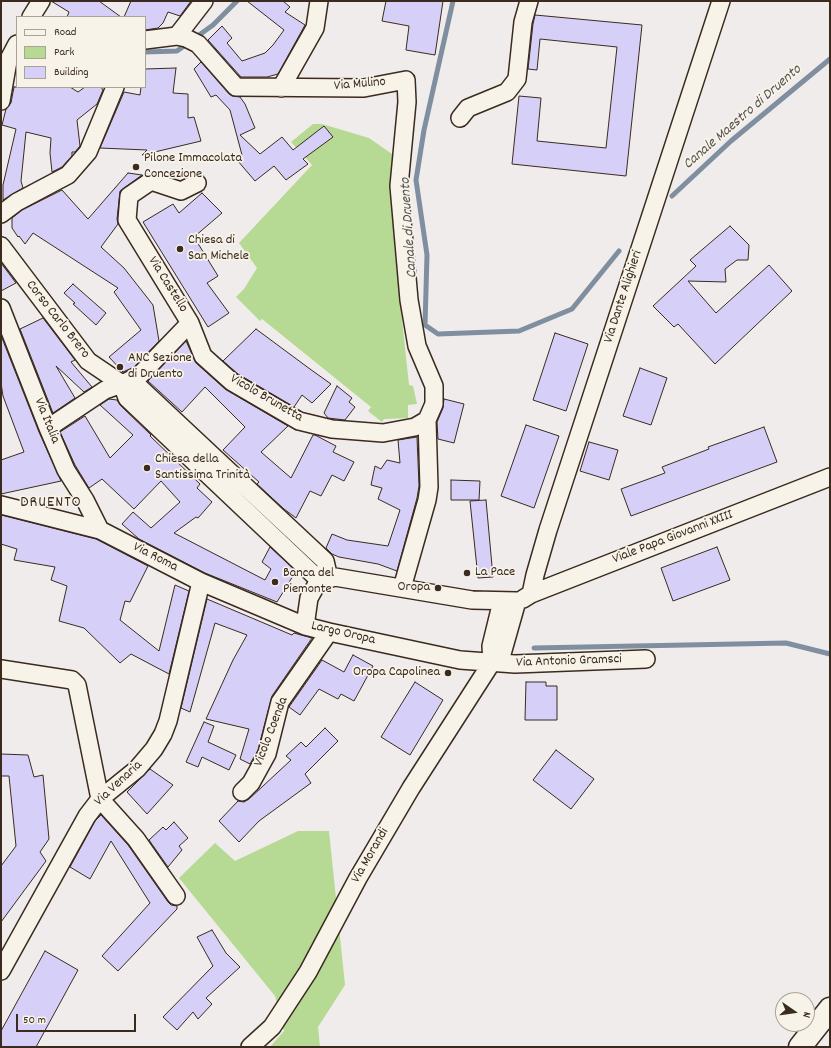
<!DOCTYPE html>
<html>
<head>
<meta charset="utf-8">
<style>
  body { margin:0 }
  #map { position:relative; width:831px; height:1048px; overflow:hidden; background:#f0eceb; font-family:Dekko,sans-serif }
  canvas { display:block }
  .frame { position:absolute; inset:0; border:2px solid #3b2a1e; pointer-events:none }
  .legend { position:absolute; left:16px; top:16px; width:130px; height:72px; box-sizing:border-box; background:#f7f3e8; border:1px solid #aca397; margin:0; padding:5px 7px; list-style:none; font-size:12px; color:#3b2a1e }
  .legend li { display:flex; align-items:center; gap:8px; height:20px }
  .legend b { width:20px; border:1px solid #aca397 }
  .north { position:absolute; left:775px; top:992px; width:40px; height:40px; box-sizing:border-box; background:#f7f3e8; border:1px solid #aca397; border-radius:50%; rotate:103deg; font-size:11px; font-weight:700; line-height:16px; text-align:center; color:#3b2a1e }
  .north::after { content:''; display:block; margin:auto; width:14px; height:18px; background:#3b2a1e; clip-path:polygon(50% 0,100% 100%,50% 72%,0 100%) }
  .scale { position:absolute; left:16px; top:1014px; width:120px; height:18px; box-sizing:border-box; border:2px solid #3b2a1e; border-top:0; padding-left:5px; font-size:12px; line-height:14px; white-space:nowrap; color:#3b2a1e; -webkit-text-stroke:3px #f7f3e8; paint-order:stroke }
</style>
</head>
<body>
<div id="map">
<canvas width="831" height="1048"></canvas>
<div class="frame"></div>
<ul class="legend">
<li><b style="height:5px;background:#f7f3e8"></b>Road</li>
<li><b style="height:11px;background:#b6d993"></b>Park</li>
<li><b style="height:11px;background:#d6d0f9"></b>Building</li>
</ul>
<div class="north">N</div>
<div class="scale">50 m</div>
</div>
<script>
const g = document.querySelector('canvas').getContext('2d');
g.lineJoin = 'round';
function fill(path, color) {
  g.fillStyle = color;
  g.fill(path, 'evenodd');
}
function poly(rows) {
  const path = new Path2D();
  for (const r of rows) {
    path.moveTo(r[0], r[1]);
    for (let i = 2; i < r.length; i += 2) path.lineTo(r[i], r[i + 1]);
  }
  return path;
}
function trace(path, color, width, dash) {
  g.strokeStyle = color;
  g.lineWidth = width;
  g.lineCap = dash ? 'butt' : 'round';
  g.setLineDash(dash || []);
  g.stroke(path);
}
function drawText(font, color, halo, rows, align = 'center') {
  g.font = font + ' Dekko,sans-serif';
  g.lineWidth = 3.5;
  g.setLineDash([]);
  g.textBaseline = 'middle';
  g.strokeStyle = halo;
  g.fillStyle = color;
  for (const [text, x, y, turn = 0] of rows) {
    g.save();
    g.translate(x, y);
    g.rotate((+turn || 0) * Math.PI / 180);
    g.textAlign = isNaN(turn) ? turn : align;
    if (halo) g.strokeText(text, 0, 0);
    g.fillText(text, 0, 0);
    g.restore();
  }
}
const green = poly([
  [313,124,322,124,369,138,392,154,396,163,397,244,394,244,409,385,413,386,417,404,408,405,408,418,384,419,382,422,368,411,371,407,262,319,260,321,236,297,244,289,257,268,239,243,312,165,291,142],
  [298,831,329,831,345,985,318,1027,320,1047,270,1047,284,1031,275,996,179,878,215,843,235,861]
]);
const stream = poly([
  [453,1,424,130,416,180,427,255,425,325,438,334,519,331,572,309,619,251],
  [145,52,177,51,213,25,237,1],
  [672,196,731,141,830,59],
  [534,648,786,643,830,654]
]);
const building = poly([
  [51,1,99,1,121,17,67,17,69,12,51,1],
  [131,1,191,1,180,16,168,12,163,23,158,28,145,30,145,17,124,17,131,1],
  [247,1,283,1,290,7,285,12,305,25,278,74,267,77,241,77,208,40,222,26,232,38,227,43,242,61,265,53,273,45,284,30,247,1],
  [386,1,443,1,435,55,406,50,409,26,382,21,386,1],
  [535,15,642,25,626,176,512,164,519,96,541,98,537,141,606,148,617,47,540,39,537,70,528,69,533,24,535,15],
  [201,62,229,94,232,96,240,97,245,104,255,128,240,135,260,154,282,137,293,150,324,126,333,137,303,159,308,164,286,180,274,166,255,181,237,160,242,155,230,110,216,95,211,97,194,69,201,62],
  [176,68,173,93,188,94,188,118,194,117,201,141,142,155,147,150,100,148,124,92,140,95,141,87,145,87,145,69,176,68],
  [14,87,70,87,78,92,85,87,101,87,103,90,97,104,77,120,80,146,75,152,72,152,72,156,62,167,52,172,50,153,51,138,26,132,21,181,23,188,3,200,3,185,16,129,2,125,6,109,11,103,14,87],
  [128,173,142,175,120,191,117,219,118,224,101,247,124,268,153,305,159,341,134,367,123,372,109,357,141,330,114,292,118,288,33,233,25,244,19,236,18,237,12,228,12,218,22,210,62,190,88,219,128,173],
  [202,193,222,213,194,237,218,276,207,283,229,313,208,327,143,222,173,204,179,213,202,193],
  [730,226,749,245,748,260,737,260,725,269,726,282,688,281,716,313,769,265,792,291,715,364,678,324,674,327,653,306,696,266,690,260,730,226],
  [1,263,16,283,1,291,1,263],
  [73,284,106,313,96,325,73,304,75,303,64,293,73,284],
  [43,318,75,360,71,362,92,387,84,392,56,366,75,398,53,413,20,329,43,318],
  [256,329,310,369,331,384,312,403,302,395,294,407,238,374,223,361,256,329],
  [555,333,588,344,566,411,533,400,555,333],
  [1,338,2,338,39,432,61,481,1,494,1,460,24,452,3,396,1,383,1,338],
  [186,341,196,363,225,389,288,426,261,452,291,478,313,435,315,435,336,446,333,452,354,462,344,481,332,475,321,496,310,491,296,518,284,509,257,484,259,482,223,450,245,427,205,387,182,412,148,381,186,341],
  [640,368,667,378,651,425,623,416,640,368],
  [337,386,352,398,349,402,355,407,345,420,328,418,324,413,337,386],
  [109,399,117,400,120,405,151,435,150,436,200,484,197,488,212,502,198,518,196,517,174,533,265,580,271,569,262,562,270,547,296,571,277,602,205,573,139,539,122,524,133,512,151,528,180,502,161,481,134,509,102,479,89,488,75,465,60,432,85,416,110,458,133,435,100,405,109,399],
  [444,399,464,404,454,443,438,439,437,422,443,408,444,399],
  [526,425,559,436,534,508,501,496,526,425],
  [764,427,777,462,631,516,621,489,665,473,662,467,709,449,708,447,764,427],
  [417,437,419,486,417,498,397,571,378,564,339,557,332,554,326,548,332,534,347,540,388,546,400,510,378,499,382,488,371,485,375,466,381,469,387,460,400,463,398,440,417,437],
  [589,442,618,450,609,480,580,471,589,442],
  [451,480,480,481,479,500,451,500,451,480],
  [486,500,493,577,478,578,470,501,486,500],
  [1,515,96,539,148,566,130,602,125,601,120,620,159,651,175,585,189,591,169,674,131,654,120,663,84,628,59,621,67,586,51,580,55,567,14,560,17,549,1,544,1,515],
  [717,547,730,580,673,601,661,568,717,547],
  [207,599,292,635,294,633,312,638,272,696,258,750,250,764,240,759,249,729,206,719,233,660,247,635,215,623,190,712,181,708,207,599],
  [353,655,373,666,354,701,341,694,338,699,319,689,300,715,289,707,322,660,344,672,353,655],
  [415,682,443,700,410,755,381,737,415,682],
  [526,682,546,682,546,686,557,686,557,720,525,720,526,682],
  [204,722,214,726,208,742,236,755,229,770,202,757,198,767,186,762,204,722],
  [325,728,338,741,305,774,311,783,259,821,239,842,219,821,238,801,244,802,249,799,291,760,286,756,301,742,306,747,325,728],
  [556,750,594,779,571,809,533,780,556,750],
  [1,754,28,755,34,777,43,775,49,839,40,852,46,861,1,922,1,866,16,846,9,776,1,776,1,754],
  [150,769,173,785,147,814,127,792,150,769],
  [101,815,128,845,168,902,171,905,177,906,177,909,118,971,102,956,150,903,111,841,90,879,70,867,95,821,101,815],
  [174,822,188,838,179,846,182,850,168,867,149,840,163,827,166,830,174,822],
  [212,930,226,953,240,967,206,998,212,1004,198,1019,193,1012,177,1030,163,1017,213,966,197,937,212,930],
  [45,951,78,970,36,1047,1,1047,1,1031,45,951]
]);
const street = poly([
  [31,17,41,1],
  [177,36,204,1],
  [145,40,177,36,186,38,198,44,236,87,364,88,406,80,407,102,399,186,409,300,417,346,434,386,434,404,427,420,415,427,383,433,332,429,299,421,232,382,203,356,190,323,127,220,129,196,151,181,181,191,197,183],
  [281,88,315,28,319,1],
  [1,101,8,61,17,44],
  [460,118,468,108,507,92,517,79,523,22,529,1],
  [1,214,17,202,68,175,88,152,115,87],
  [1,246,88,361,122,384,139,387,325,561,329,578],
  [1,308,48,428,66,470,85,500,100,530],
  [122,384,127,398,316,577,318,582],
  [48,428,105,390,122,384,140,375,190,323],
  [1,505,100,530,201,582,305,626,329,632,460,660,515,664,646,659],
  [402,588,427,500,429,487,427,420],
  [531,594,535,575,548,530,721,1],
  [523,599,531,594,830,477],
  [305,626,309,598,318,582,335,577,472,600,517,601],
  [492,662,491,646,502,601],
  [1,669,72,680,77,685,100,799,136,839,176,896],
  [242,792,251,783,267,754,280,702,329,632],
  [1,971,87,816,100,799,137,769,154,749,163,734,168,721,201,582],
  [250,1047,272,1027,308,972,358,878,411,788,492,662,502,654,517,601]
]);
const secondary = poly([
  [800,1047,830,1009]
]);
const markers = [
  [136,167,4,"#3b2a1e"],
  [180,249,4,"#3b2a1e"],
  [120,367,4,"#3b2a1e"],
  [147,468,4,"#3b2a1e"],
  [467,573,4,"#3b2a1e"],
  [275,582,4,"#3b2a1e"],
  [438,588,4,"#3b2a1e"],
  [448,673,4,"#3b2a1e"]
];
const streetNames = [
  ["Via Mulino",360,85,-5],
  ["Via Castello",167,285,58],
  ["Via Dante Alighieri",624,297,-72],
  ["Corso Carlo Brero",57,320,52],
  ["Vicolo Brunetta",266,399,30],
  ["Via Italia",46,421,68],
  ["Viale Papa Giovanni XXIII",673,538,-21],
  ["Via Roma",155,558,27],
  ["Largo Oropa",343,634,13],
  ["Via Antonio Gramsci",569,662,-2],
  ["Vicolo Coenda",272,732,-69],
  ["Via Venaria",119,784,-43],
  ["Via Morandi",371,856,-60]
];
const poiNames = [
  ["Pilone Immacolata",144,159],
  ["Concezione",144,175],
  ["Chiesa di",188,241],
  ["San Michele",188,257],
  ["ANC Sezione",128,359],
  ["di Druento",128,375],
  ["Chiesa della",155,460],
  ["Santissima Trinità",155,476],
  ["La Pace",475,573],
  ["Banca del",283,574],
  ["Piemonte",283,590],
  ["Oropa",430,588,"right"],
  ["Oropa Capolinea",440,673,"right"]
];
const waterNames = [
  ["Canale Maestro di Druento",743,118,-41],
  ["Canale di Druento",410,228,-94]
];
const quarterNames = [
  ["DRUENTO",51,504]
];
fill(green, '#b6d993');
trace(stream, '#7f8fa0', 5);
fill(building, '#d6d0f9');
trace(building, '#3b2a1e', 1);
trace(street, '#3b2a1e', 20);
trace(secondary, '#3b2a1e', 25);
trace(street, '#f7f3e8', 17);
trace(secondary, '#f7f3e8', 22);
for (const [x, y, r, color] of markers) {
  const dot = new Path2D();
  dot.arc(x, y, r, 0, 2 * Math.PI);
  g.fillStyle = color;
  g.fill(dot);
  trace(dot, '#f7f3e8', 1.5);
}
drawText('14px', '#3b2a1e', '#f7f3e8', streetNames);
drawText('14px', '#3b2a1e', '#f7f3e8', poiNames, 'left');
drawText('italic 15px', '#575454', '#f7f3e8', waterNames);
g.letterSpacing = '1px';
drawText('16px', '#3b2a1e', '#f7f3e8', quarterNames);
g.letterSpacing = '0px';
</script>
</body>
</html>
